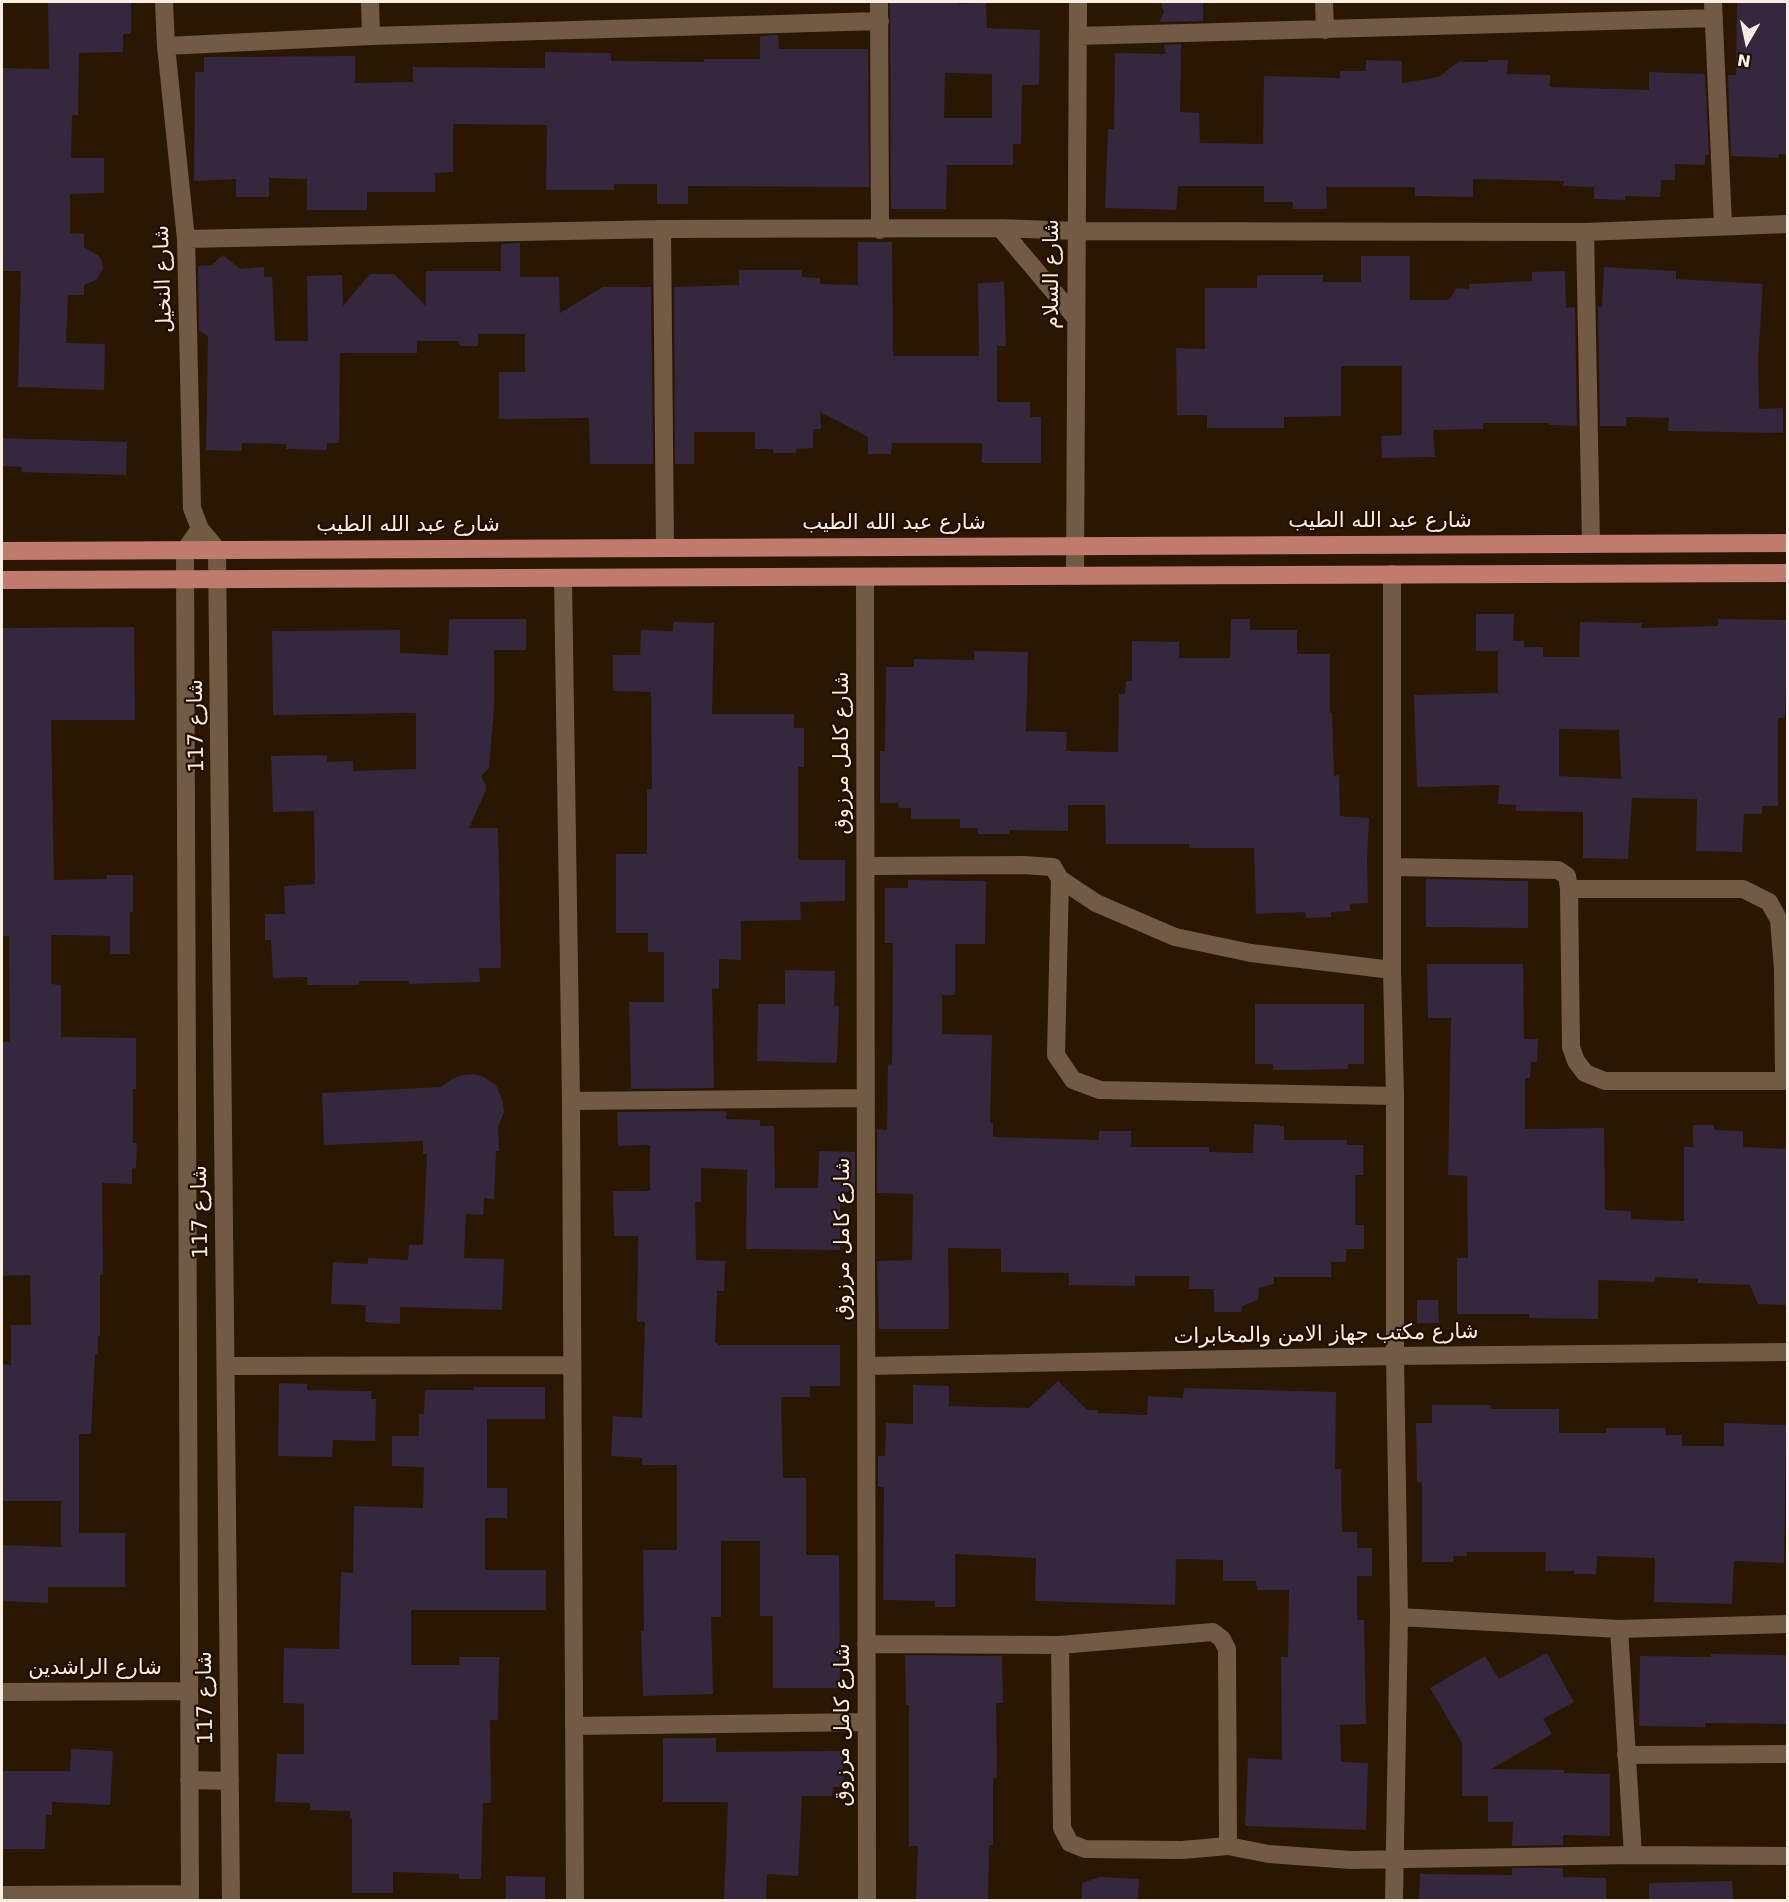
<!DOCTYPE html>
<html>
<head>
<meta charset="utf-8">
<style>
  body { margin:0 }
  #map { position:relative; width:1789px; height:1902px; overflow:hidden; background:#2a1702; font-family:"DejaVu Sans",sans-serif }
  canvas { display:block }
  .frame { position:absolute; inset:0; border:3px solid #fbede0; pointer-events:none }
  .north { position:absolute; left:1717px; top:12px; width:60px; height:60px; -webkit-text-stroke:4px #200e00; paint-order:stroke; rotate:189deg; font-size:16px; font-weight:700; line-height:24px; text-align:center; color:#fbede0 }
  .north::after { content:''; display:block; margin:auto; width:21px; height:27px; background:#fbede0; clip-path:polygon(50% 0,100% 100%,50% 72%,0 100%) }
</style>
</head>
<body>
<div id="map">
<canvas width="1789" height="1902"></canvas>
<div class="frame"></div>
<div class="north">N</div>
</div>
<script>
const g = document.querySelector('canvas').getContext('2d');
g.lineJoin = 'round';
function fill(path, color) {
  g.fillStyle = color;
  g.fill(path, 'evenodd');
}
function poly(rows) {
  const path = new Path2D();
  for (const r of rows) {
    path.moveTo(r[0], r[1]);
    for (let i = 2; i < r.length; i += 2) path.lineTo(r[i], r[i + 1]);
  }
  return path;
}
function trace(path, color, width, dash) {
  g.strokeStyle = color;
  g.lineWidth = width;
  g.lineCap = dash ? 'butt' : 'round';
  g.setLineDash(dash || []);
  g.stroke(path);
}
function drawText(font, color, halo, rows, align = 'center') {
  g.font = font + ' "DejaVu Sans","Noto Sans Arabic",sans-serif';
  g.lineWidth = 4.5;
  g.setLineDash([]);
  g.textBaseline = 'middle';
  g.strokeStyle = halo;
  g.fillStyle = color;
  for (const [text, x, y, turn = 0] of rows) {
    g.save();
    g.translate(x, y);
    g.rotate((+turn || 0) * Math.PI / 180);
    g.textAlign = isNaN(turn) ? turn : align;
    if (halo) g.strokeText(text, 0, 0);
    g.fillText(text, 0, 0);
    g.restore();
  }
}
const building = poly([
  [48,2,131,2,131,34,123,34,123,52,79,53,78,112,78,115,72,115,71,158,104,158,104,193,70,194,70,233,84,234,84,247,99,256,102,262,103,269,96,280,84,285,84,295,68,295,66,343,105,344,104,390,18,387,21,271,2,271,2,68,49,69],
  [890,2,958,2,958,4,986,2,987,28,1040,30,1039,85,1022,85,1021,144,1013,144,1013,165,947,165,946,209,891,209],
  [945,73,992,74,992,118,944,118],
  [1161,2,1203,2,1203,21,1159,22,1164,12],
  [1737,2,1788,2,1788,154,1779,154,1779,158,1731,156,1728,75,1736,75],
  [778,35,779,49,868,49,869,187,688,186,688,204,657,204,657,184,614,184,614,190,546,190,547,125,453,124,453,172,435,173,435,192,367,192,367,210,307,210,307,179,269,178,269,197,236,197,236,179,194,181,195,72,204,72,204,57,355,56,355,83,413,82,413,67,545,68,545,52,611,53,611,61,704,62,704,59,760,59,760,36],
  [1181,44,1180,112,1199,113,1200,143,1263,144,1264,76,1340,78,1340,71,1366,71,1366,60,1402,61,1402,83,1439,77,1458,62,1488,62,1488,60,1508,60,1507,74,1550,75,1550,87,1649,90,1649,72,1705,74,1709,155,1705,155,1705,165,1675,164,1675,180,1661,180,1660,197,1625,196,1625,200,1594,199,1594,187,1563,186,1564,181,1473,179,1473,197,1415,196,1415,187,1326,187,1327,209,1293,209,1293,202,1264,202,1264,186,1178,186,1176,210,1105,208,1108,129,1114,129,1115,53,1166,54,1164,45],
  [858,242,892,242,893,356,979,356,978,283,1004,282,1006,346,997,346,997,402,1030,402,1030,417,1041,417,1041,463,982,463,982,443,892,443,891,454,868,454,868,437,820,412,821,429,813,429,813,448,796,449,796,453,773,453,773,449,755,449,755,432,694,432,694,464,675,464,674,287,739,285,739,270,802,270,802,277,820,278,820,284,858,285],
  [520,243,520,277,559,277,560,313,603,287,651,287,653,464,590,464,589,421,588,418,499,419,499,372,525,372,525,334,478,334,478,346,460,346,459,341,417,341,417,353,340,353,339,443,327,443,327,450,286,449,286,444,242,443,242,451,206,450,208,337,199,330,198,266,212,265,223,255,240,269,264,267,264,277,272,277,275,341,308,341,307,276,342,275,343,306,370,274,394,274,426,306,426,271,501,271,501,244],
  [1361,256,1410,256,1410,300,1449,300,1457,288,1469,289,1469,284,1532,281,1532,272,1565,271,1566,308,1575,307,1577,426,1549,425,1549,423,1483,423,1483,429,1433,430,1435,457,1382,458,1381,436,1402,435,1402,366,1341,366,1341,416,1284,417,1284,428,1207,428,1207,415,1177,415,1176,348,1205,349,1205,288,1257,288,1257,275,1323,275,1323,282,1361,282],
  [1604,267,1676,271,1676,279,1763,284,1758,359,1759,409,1783,408,1783,433,1668,431,1669,418,1626,417,1626,426,1600,426,1598,307,1602,307],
  [2,438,127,442,126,475,21,472,22,467,2,466],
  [1476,614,1514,614,1513,641,1524,641,1524,647,1543,647,1543,657,1579,657,1580,622,1642,623,1641,628,1718,626,1718,619,1788,620,1785,718,1778,718,1778,806,1762,806,1762,814,1744,814,1742,852,1696,851,1697,799,1632,798,1628,859,1583,858,1583,812,1516,811,1516,805,1498,804,1499,785,1417,787,1414,695,1498,693,1498,651,1476,651],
  [1559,729,1619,730,1621,779,1559,776],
  [449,619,526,619,526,650,494,650,494,707,489,768,481,776,486,785,486,790,469,828,498,828,501,968,479,968,480,982,409,984,409,981,359,981,359,985,307,985,307,977,273,978,271,940,265,940,265,914,285,914,284,886,315,884,314,811,273,812,271,756,327,755,327,762,353,761,353,771,416,769,416,713,273,715,272,631,400,630,400,653,448,655],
  [1231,619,1250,619,1250,630,1297,630,1297,654,1330,654,1330,713,1332,713,1334,776,1339,775,1340,816,1369,818,1367,859,1368,903,1350,904,1350,911,1331,912,1331,917,1306,918,1305,912,1256,914,1254,848,1189,848,1189,844,1106,844,1105,805,1068,805,1068,831,1009,830,1009,834,978,834,978,828,960,828,960,819,911,819,911,808,899,808,898,803,880,803,880,751,885,751,886,667,914,667,914,659,974,660,974,651,1028,652,1026,731,1067,732,1066,751,1118,752,1119,694,1125,694,1126,681,1132,681,1132,641,1179,642,1179,658,1230,658],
  [673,622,714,623,712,714,794,714,794,728,804,728,804,767,798,767,798,858,800,860,845,860,845,901,800,902,801,920,741,921,741,960,719,959,719,989,712,989,714,1088,631,1089,629,1002,664,1002,664,952,648,952,648,933,616,933,616,854,647,854,647,789,652,789,651,692,613,691,613,655,640,655,641,630,673,631],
  [134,627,135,720,51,720,54,880,107,879,107,875,133,875,133,912,130,912,130,954,110,954,110,936,51,935,51,984,61,985,61,1037,136,1038,136,1089,133,1089,133,1143,137,1143,136,1168,132,1169,132,1184,102,1183,103,1275,100,1275,100,1336,98,1336,98,1354,95,1354,91,1434,79,1434,79,1533,125,1533,125,1587,48,1587,48,1603,2,1601,2,1545,61,1547,61,1501,3,1501,2,1364,11,1365,11,1325,31,1325,30,1275,2,1276,2,1042,10,1042,9,936,2,936,2,628],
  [1426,879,1528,881,1528,928,1426,927],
  [908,880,986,881,985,944,955,944,955,995,942,995,942,1034,992,1035,990,1123,993,1123,993,1137,1099,1140,1099,1131,1131,1131,1131,1147,1209,1147,1209,1152,1253,1153,1254,1124,1284,1126,1284,1140,1347,1140,1347,1145,1363,1145,1363,1175,1355,1175,1355,1225,1364,1225,1364,1249,1346,1249,1346,1262,1331,1262,1331,1277,1274,1277,1274,1284,1259,1288,1258,1300,1242,1306,1241,1312,1214,1312,1214,1289,1189,1289,1189,1276,1135,1276,1135,1286,1069,1285,1069,1273,1001,1272,1001,1249,948,1248,949,1329,879,1329,877,1261,912,1260,913,1194,877,1193,877,1129,887,1130,888,1064,892,1065,893,943,885,943,885,888,908,888],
  [1427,964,1523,964,1524,1039,1538,1039,1537,1062,1531,1062,1530,1078,1525,1078,1525,1129,1604,1128,1605,1210,1631,1211,1631,1219,1684,1221,1684,1147,1693,1147,1693,1125,1714,1125,1714,1130,1743,1131,1743,1147,1788,1149,1788,1305,1758,1304,1750,1285,1698,1283,1698,1279,1655,1277,1655,1282,1598,1280,1598,1319,1529,1318,1529,1314,1457,1314,1457,1258,1468,1258,1467,1176,1448,1175,1451,1018,1428,1018],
  [785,970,835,971,834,1006,839,1006,837,1063,757,1061,758,1004,785,1004],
  [1255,1004,1364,1004,1364,1064,1348,1064,1348,1069,1297,1070,1273,1070,1273,1064,1255,1064],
  [473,1074,484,1077,496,1085,503,1102,504,1112,498,1127,499,1151,496,1151,494,1199,484,1198,483,1215,466,1214,464,1258,504,1259,502,1310,400,1307,400,1324,365,1322,366,1305,331,1304,333,1262,368,1264,368,1258,408,1260,409,1245,423,1245,427,1154,423,1154,423,1141,324,1145,322,1093,441,1087,452,1079,462,1075],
  [727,1111,726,1119,760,1120,760,1126,774,1126,775,1188,818,1188,819,1151,855,1152,855,1192,840,1192,840,1250,746,1249,747,1170,701,1168,701,1202,695,1202,696,1260,725,1261,724,1291,717,1291,715,1342,718,1343,718,1345,840,1345,840,1386,810,1386,810,1397,781,1397,783,1478,806,1478,806,1555,839,1555,840,1688,773,1688,773,1616,760,1616,760,1541,721,1541,721,1617,711,1617,713,1694,643,1696,641,1631,644,1631,643,1550,677,1550,677,1465,642,1465,642,1458,611,1456,613,1416,642,1418,645,1322,637,1322,638,1236,614,1236,613,1191,650,1191,650,1145,618,1146,617,1112],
  [1417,1300,1438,1300,1439,1323,1417,1323],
  [1058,1381,1087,1410,1098,1410,1098,1413,1147,1415,1148,1396,1183,1398,1184,1388,1336,1392,1335,1469,1341,1469,1342,1532,1357,1532,1357,1548,1372,1548,1372,1576,1357,1576,1357,1620,1364,1620,1366,1724,1340,1725,1341,1762,1368,1763,1366,1830,1245,1826,1248,1758,1282,1760,1281,1657,1288,1657,1289,1590,1257,1590,1256,1581,1223,1581,1223,1560,1176,1559,1175,1605,1035,1601,1036,1558,955,1554,955,1607,935,1607,935,1601,883,1600,884,1487,878,1487,878,1456,885,1456,886,1423,913,1424,913,1385,949,1386,949,1406,1029,1408],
  [279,1383,307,1384,307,1390,371,1391,371,1399,376,1399,375,1441,333,1440,332,1457,278,1456],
  [474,1387,545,1387,545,1419,487,1419,487,1488,507,1488,507,1518,485,1518,485,1570,546,1570,546,1610,411,1610,411,1665,460,1665,459,1657,499,1657,498,1720,490,1720,491,1803,483,1803,481,1879,459,1879,459,1874,393,1872,393,1893,352,1893,352,1818,350,1818,350,1811,310,1810,310,1803,275,1802,277,1754,304,1754,304,1704,283,1703,284,1648,339,1649,341,1572,353,1573,354,1506,423,1508,424,1467,392,1466,392,1436,419,1436,419,1414,424,1414,425,1390,474,1390],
  [1432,1405,1491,1405,1491,1409,1559,1409,1559,1433,1606,1433,1606,1428,1665,1428,1666,1435,1682,1435,1682,1446,1724,1446,1724,1423,1786,1425,1784,1563,1734,1561,1732,1604,1654,1602,1655,1558,1597,1556,1596,1574,1574,1574,1574,1571,1545,1571,1546,1552,1467,1552,1467,1556,1453,1556,1453,1562,1422,1562,1422,1482,1417,1482,1416,1423,1432,1423],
  [1547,1653,1574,1702,1543,1719,1552,1734,1491,1769,1564,1770,1564,1773,1610,1774,1610,1836,1563,1835,1563,1845,1512,1846,1513,1822,1488,1822,1488,1796,1462,1796,1462,1743,1430,1688,1485,1656,1499,1679],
  [1711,1654,1788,1655,1788,1724,1705,1723,1705,1727,1639,1726,1640,1656,1711,1657],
  [905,1655,1002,1656,1003,1703,996,1703,997,1778,993,1778,993,1845,989,1845,988,1900,916,1900,918,1846,909,1846,909,1705,906,1705],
  [663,1738,716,1738,716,1752,843,1751,844,1787,833,1787,832,1796,802,1796,798,1876,767,1874,766,1900,724,1900,728,1802,663,1802],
  [71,1749,113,1751,110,1805,52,1802,52,1815,46,1815,45,1849,2,1849,2,1771,70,1771],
  [1512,1868,1563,1868,1563,1877,1606,1878,1606,1900,1419,1900,1420,1874,1512,1875],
  [506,1876,545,1877,545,1900,506,1900],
  [1100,1877,1139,1879,1138,1900,1082,1900,1082,1883],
  [1732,1881,1733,1900,1649,1900,1649,1883]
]);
const minor = poly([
  [164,2,166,46,186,239,192,508,200,529,217,549,231,1900],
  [370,2,371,36],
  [879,2,880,230],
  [1324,2,1325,30],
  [1713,2,1723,225],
  [1078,36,1714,18],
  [166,46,371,36,880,21],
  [1000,228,1076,318],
  [662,229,665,548],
  [1585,232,1591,543],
  [186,239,662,229,1000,228,1076,231,1585,232,1788,224],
  [1392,574,1392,970,1395,1096,1395,1356,1399,1617,1394,1900],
  [1075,576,1078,2],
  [865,577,867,1900],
  [563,578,571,1101,575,1900],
  [866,866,1023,865,1053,867,1060,879,1056,1055,1073,1080,1100,1090,1395,1096],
  [1393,867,1558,870,1567,876,1569,889,1571,1047,1576,1061,1585,1073,1605,1081,1788,1081],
  [1060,879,1096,903,1175,937,1251,953,1392,970],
  [1569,889,1743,889,1769,902,1779,920,1783,969,1784,1081],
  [571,1101,866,1098],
  [226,1366,572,1365],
  [866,1366,1395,1356,1788,1352],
  [1399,1617,1619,1629,1788,1624],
  [1619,1629,1633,1855],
  [866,1644,1060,1645,1213,1632,1222,1639,1227,1649,1228,1846,1269,1854,1351,1860,1633,1855,1788,1856],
  [1060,1645,1062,1828,1070,1843,1085,1849,1182,1850,1228,1846],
  [2,1692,189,1691],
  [574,1726,867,1722],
  [1626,1755,1788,1754],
  [189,1780,230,1781],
  [2,1895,190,1894],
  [190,1900,185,550,200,529]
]);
const major = poly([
  [2,551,1788,543],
  [2,580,1788,573]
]);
const streetNames = [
  ["شارع السلام",1053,274,-90],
  ["شارع النخيل",164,279,-92],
  ["شارع عبد الله الطيب",1380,522],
  ["شارع عبد الله الطيب",894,524],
  ["شارع عبد الله الطيب",408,526],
  ["شارع 117",197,726,-91],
  ["شارع كامل مرزوق",843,753,-90],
  ["شارع 117",201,1212,-91],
  ["شارع كامل مرزوق",844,1239,-90],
  ["شارع مكتب جهاز الامن والمخابرات",1326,1335,-1],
  ["شارع الراشدين",95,1669],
  ["شارع 117",206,1698,-91],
  ["شارع كامل مرزوق",844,1725,-90]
];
fill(building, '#35273e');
trace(minor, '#725b45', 18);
trace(major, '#c17b6e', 18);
drawText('21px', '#fbede0', '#200e00', streetNames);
</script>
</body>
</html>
